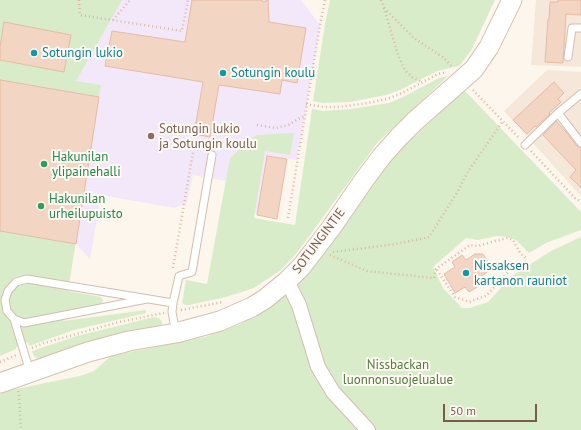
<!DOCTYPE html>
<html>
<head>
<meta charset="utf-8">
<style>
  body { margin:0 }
  #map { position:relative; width:581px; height:430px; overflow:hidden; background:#fdf6ec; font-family:"PT Sans",sans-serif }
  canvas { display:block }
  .scale { position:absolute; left:443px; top:404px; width:94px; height:18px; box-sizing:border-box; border:2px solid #7a5c4d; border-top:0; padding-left:5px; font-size:12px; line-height:14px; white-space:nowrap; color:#7a5c4d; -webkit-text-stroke:3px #fffaf3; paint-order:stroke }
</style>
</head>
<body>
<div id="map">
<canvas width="581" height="430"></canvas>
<div class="scale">50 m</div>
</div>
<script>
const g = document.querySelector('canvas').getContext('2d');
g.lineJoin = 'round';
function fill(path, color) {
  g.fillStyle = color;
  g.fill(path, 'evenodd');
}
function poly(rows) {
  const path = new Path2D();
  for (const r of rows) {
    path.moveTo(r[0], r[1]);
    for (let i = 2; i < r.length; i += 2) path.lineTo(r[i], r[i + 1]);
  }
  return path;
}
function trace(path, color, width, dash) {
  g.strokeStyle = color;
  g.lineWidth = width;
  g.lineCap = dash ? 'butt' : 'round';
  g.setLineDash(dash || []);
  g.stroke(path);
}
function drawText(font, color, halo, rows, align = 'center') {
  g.font = font + ' "PT Sans",sans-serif';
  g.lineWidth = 4;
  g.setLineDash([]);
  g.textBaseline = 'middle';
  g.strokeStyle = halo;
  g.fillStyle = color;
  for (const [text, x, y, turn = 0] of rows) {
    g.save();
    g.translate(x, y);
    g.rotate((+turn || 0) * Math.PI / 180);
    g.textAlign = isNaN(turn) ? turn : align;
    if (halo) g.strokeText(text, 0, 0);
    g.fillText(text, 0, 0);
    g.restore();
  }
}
const residential = poly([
  [536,0,581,0,581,67,531,65],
  [547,70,581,72,581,195,579,194,504,111]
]);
const education = poly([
  [2,0,301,0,320,25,297,160,267,156,257,215,226,181,193,175,187,203,174,208,101,195,90,259,76,244,0,231,0,36]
]);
const green = poly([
  [0,0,122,0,76,81,101,85,68,291,101,297,103,300,101,304,65,311,63,321,146,310,146,313,74,330,29,346,28,342,16,347,16,349,0,356],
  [330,0,495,0,472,49,464,60,459,66,437,71,400,90,386,95,350,102,323,103,313,101,325,24],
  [448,76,377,143,305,242,294,256,281,270,254,288,226,297,189,305,185,305,182,303,186,280,207,284,230,158,256,135,294,133,290,155,265,151,254,218,295,225,312,109,323,111,351,109,389,103,403,97,439,78],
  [464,90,581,212,581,230,546,243,529,253,516,240,507,237,497,236,478,240,466,238,433,267,443,288,462,308,470,308,488,302,512,276,551,251,581,237,581,430,0,430,0,394,11,390,80,376,94,371,111,356,205,337,241,324,270,305,298,284,330,246,386,163],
  [154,317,159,318,162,322,162,327,42,361,34,356,32,351,77,336]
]);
const building = poly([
  [192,0,262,0,263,2,268,0,269,22,306,28,297,83,282,80,280,94,219,85,210,137,194,134,203,82,105,66,112,31,185,42,192,0],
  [558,0,581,0,581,15,566,14,563,63,545,62,548,19,549,19,550,2,558,2,558,0],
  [4,22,71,35,64,72,0,60,0,47,4,22],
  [0,80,99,97,76,244,0,231,0,80],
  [554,82,564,93,558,99,561,102,549,113,550,114,536,127,535,126,527,134,513,120,554,82],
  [556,121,566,132,577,146,581,148,581,188,570,177,576,170,543,135,556,121],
  [267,156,287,159,277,219,257,215,267,156],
  [475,254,483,254,491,266,486,273,478,278,482,284,469,292,465,287,455,293,444,274,455,267,452,262,462,255,466,260,475,254]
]);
const path = poly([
  [79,0,80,15,182,31,188,0],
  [381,0,384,8,398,55,405,70,412,77,422,82],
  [384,8,414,38,444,58,453,68],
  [113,20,130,0],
  [473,90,519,138],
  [306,104,323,107,339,107,368,103,387,99,402,93,438,74,447,72],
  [257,125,276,128,288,125,304,116],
  [531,151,575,198,581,202],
  [288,218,320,25,325,0],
  [333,252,396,244,429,237,458,191,467,173,503,121],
  [330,255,367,271,434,278,436,269,470,245,478,246,495,241,508,238,513,240,520,253,527,259],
  [173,268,193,152],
  [437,270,455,297,469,302,486,296,512,268],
  [181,310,223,302],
  [32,348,44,343,119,322,164,313],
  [0,362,16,355],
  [18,391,19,394,21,430]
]);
const lane = poly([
  [568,57,572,28,581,28],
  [558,113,581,94],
  [525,145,558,113,581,143],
  [147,299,24,323,14,319,7,311,5,300,8,291,16,282,27,279,173,303],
  [14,319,30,372],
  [176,333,172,312,173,303,179,276,192,272,212,155]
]);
const street = poly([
  [287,281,299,305,318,367,333,392,368,430]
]);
const secondary = poly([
  [0,383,88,352,129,341,176,333,220,321,252,307,265,299,287,281,302,266,331,228,364,180,382,156,399,137,415,121,474,69,489,47,512,0]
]);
const markers = [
  [34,53,4,"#0f9aa8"],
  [223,73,4,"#0f9aa8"],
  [151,136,4,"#8d6e63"],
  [44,164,4,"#2e9e5b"],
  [41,206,4,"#2e9e5b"],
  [466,273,4,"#0f9aa8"]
];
const cultureNames = [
  ["Sotungin lukio",42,53],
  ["Sotungin koulu",231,73],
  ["Nissaksen",474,266],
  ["kartanon rauniot",474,281]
];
const educationNames = [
  ["Sotungin lukio",159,129],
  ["ja Sotungin koulu",159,144]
];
const leisureNames = [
  ["Hakunilan",52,157],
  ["ylipainehalli",52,172],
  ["Hakunilan",49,199],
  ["urheilupuisto",49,214]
];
const streetNames = [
  ["SOTUNGINTIE",319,241,-53]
];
const parkNames = [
  ["Nissbackan",398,365],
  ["luonnonsuojelualue",398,380]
];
fill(residential, '#f5e8da');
fill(education, '#f3e8fa');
fill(green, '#d8ecc9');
fill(building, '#f3d5c3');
trace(building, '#e6bba3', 1);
trace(lane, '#d1beb0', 9);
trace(street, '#d1beb0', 16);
trace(secondary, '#d6c0b0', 21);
trace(path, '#d9b8a5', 2.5, [1, 3]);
trace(lane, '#fff', 7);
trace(street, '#fff', 14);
trace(secondary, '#fff', 19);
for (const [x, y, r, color] of markers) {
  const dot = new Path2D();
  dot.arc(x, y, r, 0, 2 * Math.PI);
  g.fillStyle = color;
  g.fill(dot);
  trace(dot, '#fffaf3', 1.5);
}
drawText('13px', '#0d838f', '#fffaf3', cultureNames, 'left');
drawText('13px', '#785e54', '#fffaf3', educationNames, 'left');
drawText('13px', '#27864d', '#fffaf3', leisureNames, 'left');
drawText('13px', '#7a5c4d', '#fffaf3', streetNames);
drawText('13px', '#537a41', '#fffaf3', parkNames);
</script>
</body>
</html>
